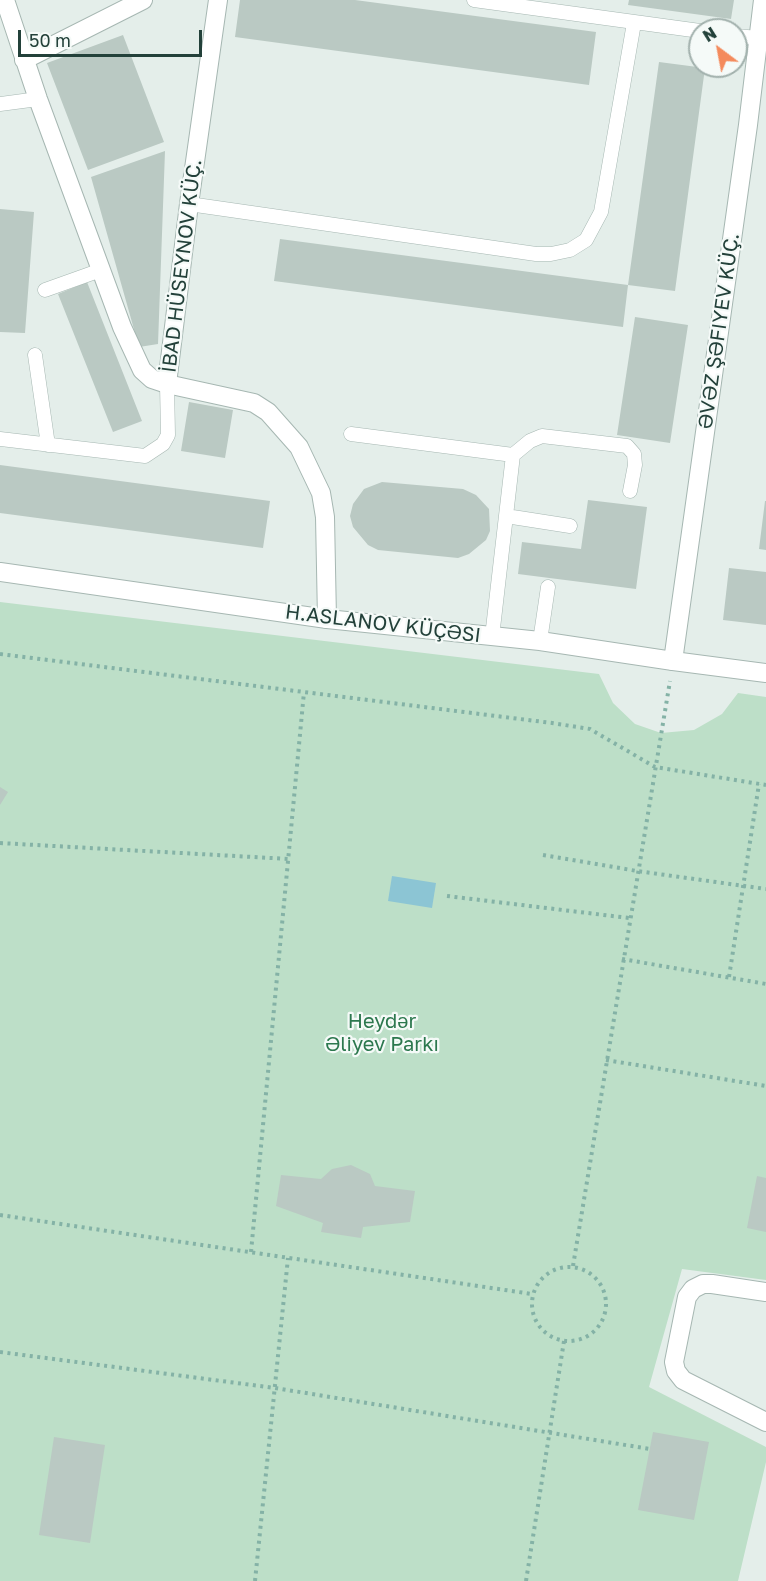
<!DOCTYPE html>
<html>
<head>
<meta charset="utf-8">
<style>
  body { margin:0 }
  #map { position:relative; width:766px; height:1581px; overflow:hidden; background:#e4eeea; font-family:"Golos Text",sans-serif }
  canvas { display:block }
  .north { position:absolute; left:688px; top:18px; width:60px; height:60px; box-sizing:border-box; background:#f5faf8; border:2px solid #a1b0ac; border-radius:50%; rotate:328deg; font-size:16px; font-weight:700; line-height:24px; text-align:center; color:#23413a }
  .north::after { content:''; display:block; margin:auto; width:21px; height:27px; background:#f48a5c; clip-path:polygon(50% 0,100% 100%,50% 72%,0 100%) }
  .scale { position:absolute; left:18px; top:30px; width:184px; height:27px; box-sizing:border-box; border:3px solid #23413a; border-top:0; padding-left:8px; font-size:18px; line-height:21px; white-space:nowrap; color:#23413a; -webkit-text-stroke:4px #f5faf8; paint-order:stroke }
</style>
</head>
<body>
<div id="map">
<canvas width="766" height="1581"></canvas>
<div class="north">N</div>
<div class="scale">50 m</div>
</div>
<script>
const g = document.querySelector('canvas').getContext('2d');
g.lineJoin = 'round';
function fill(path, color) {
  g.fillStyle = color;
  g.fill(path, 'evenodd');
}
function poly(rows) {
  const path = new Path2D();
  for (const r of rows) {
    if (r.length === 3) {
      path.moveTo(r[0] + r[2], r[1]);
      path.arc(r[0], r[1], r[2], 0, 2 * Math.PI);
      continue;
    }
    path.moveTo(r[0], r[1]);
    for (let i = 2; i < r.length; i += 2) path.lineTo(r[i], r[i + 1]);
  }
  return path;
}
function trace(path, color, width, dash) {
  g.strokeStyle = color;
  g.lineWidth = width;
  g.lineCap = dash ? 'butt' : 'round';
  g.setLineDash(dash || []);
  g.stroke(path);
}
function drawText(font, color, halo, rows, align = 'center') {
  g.font = font + ' "Golos Text",sans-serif';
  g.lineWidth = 4.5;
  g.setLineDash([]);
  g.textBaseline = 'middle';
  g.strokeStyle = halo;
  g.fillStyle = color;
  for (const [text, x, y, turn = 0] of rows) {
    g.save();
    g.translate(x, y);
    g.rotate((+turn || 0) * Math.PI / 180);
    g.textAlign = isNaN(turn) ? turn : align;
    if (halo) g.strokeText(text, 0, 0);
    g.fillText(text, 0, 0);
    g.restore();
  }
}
const green = poly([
  [0,602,599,674,613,703,635,724,661,733,694,730,722,714,738,693,766,697,766,1280,682,1269,649,1387,766,1447,766,1462,738,1581,0,1581]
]);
const water = poly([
  [392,876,436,883,432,908,388,901]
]);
const building = poly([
  [240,0,355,0,596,32,589,85,235,37],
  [629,0,734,0,731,19,628,5],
  [123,35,164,142,88,170,47,63],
  [659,62,705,68,675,291,628,285],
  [165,151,158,344,139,347,91,177],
  [0,209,34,212,25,333,0,332],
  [280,239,628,285,623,327,274,281],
  [87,282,142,421,113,432,58,294],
  [635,317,688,325,670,443,617,435],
  [189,402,233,410,225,458,181,451],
  [0,465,270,501,263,548,0,513],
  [382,482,463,489,476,495,489,509,490,531,486,540,469,554,458,558,378,550,368,545,353,527,350,516,353,504,364,489],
  [588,500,647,507,636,589,518,574,522,542,581,549],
  [765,501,766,501,766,550,759,549],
  [729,568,766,572,766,625,723,620],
  [0,787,8,792,0,805],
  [351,1165,370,1174,375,1186,415,1191,410,1222,363,1227,361,1238,321,1232,323,1223,276,1206,281,1175,321,1179,332,1169],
  [757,1176,766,1178,766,1232,747,1228],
  [653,1432,709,1442,694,1520,638,1510],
  [54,1437,105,1445,90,1543,39,1535]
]);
const path = poly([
  [0,654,552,723,590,729,655,767,766,785],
  [0,843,289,859],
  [543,855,637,871,766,889],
  [447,896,629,918],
  [622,959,766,984],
  [729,977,759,784],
  [606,1060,766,1086],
  [0,1215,532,1294],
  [251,1252,304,692],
  [573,1266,670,681],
  [569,1304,37],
  [0,1352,275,1388,650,1449],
  [255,1581,288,1258],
  [526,1581,564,1341]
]);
const service = poly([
  [474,0,700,31],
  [736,36,758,38],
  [0,104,38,99],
  [189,204,536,254,551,254,570,250,586,240,601,212,634,23],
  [45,290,101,270],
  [35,355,48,445],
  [351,434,513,455,492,637],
  [0,439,145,456,163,444,168,435,167,384],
  [513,455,530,441,542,436,627,446,634,454,635,465,630,491],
  [506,516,570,526],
  [540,641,548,587]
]);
const minor = poly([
  [5,0,38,99,122,327,142,370,152,379,167,384],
  [218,0,189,204,167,384,254,403,268,412,299,447,321,493,325,517,327,619],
  [24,60,143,0],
  [673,661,766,673],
  [766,1292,712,1284,703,1284,693,1289,687,1297,674,1362,676,1371,683,1380,766,1422]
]);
const tertiary = poly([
  [0,572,327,619,540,641,673,661,748,125,763,0]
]);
const streetNames = [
  ["İBAD HÜSEYNOV KÜÇ.",182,266,-83],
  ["ƏVƏZ ŞƏFIYEV KÜÇ.",719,331,-82],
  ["H.ASLANOV KÜÇƏSI",383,624,7]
];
const parkNames = [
  ["Heydər",382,1022],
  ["Əliyev Parkı",382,1045]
];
fill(green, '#bddfc8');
fill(water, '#8cc5d4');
fill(building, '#bac9c3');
trace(service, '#a6b7b2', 15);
trace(minor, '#a6b7b2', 20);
trace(tertiary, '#a6b7b2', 20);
trace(path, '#84b2a6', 4, [3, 4.5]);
trace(service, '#fff', 14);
trace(minor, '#fff', 18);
trace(tertiary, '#fff', 18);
drawText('20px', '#23413a', '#f5faf8', streetNames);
drawText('20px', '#2c784e', '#f5faf8', parkNames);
</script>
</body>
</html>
